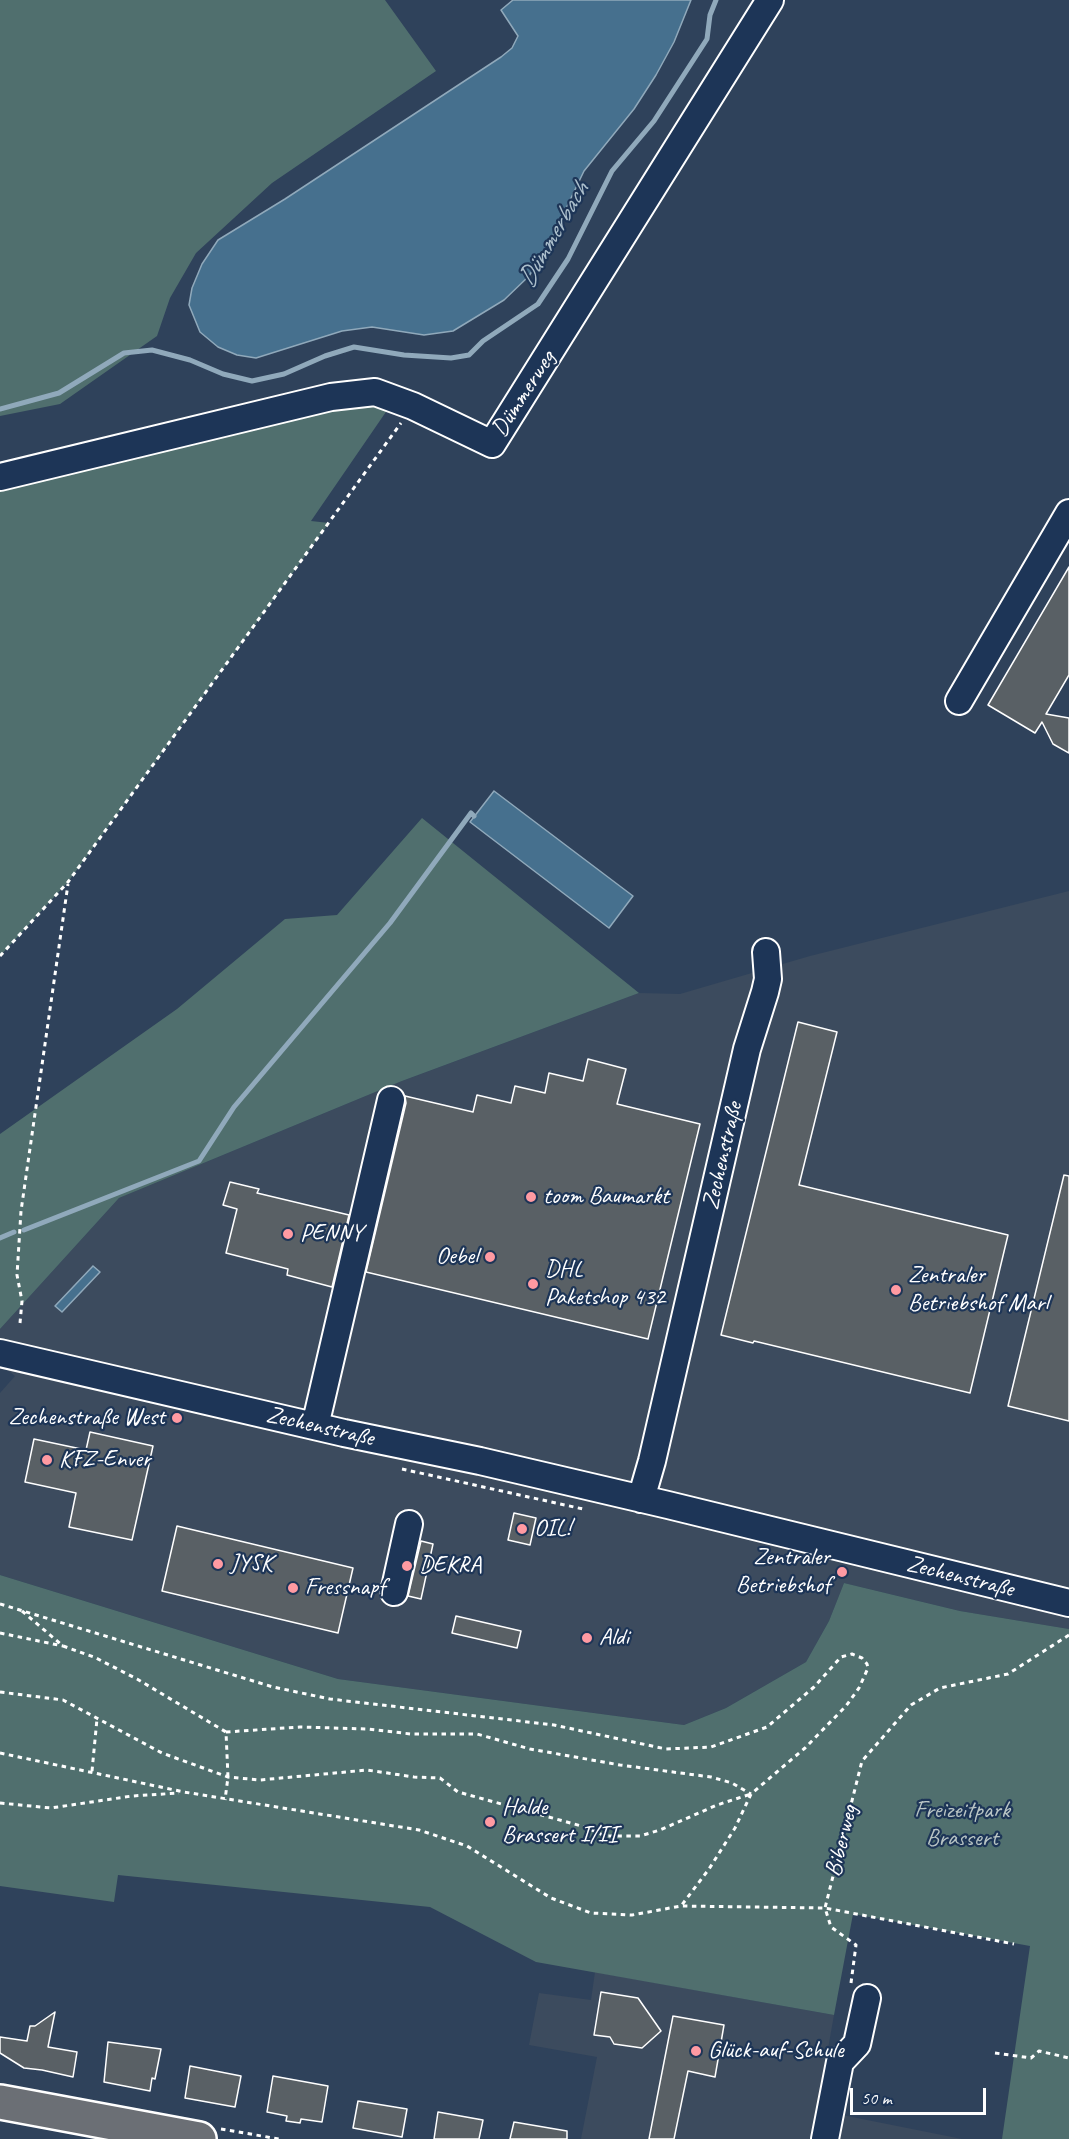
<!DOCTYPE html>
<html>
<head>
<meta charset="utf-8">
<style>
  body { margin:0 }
  #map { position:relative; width:1069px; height:2139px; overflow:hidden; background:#2f425b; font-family:Caveat,sans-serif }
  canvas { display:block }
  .scale { position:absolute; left:850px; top:2088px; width:136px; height:27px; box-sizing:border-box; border:3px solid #fff; border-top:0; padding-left:8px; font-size:18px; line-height:21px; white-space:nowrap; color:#fff; -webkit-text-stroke:4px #1d3557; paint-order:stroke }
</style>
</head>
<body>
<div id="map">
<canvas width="1069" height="2139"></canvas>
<div class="scale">50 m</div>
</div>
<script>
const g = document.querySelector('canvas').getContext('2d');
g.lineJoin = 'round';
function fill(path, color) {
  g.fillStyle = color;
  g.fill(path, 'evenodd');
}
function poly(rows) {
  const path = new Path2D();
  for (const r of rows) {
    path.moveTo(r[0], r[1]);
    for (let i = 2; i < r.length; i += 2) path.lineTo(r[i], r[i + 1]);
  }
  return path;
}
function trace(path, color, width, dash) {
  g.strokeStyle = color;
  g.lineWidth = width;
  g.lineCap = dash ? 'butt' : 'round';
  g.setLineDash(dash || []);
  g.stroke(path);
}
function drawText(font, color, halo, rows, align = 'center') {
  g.font = font + ' Caveat,sans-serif';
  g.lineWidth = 4.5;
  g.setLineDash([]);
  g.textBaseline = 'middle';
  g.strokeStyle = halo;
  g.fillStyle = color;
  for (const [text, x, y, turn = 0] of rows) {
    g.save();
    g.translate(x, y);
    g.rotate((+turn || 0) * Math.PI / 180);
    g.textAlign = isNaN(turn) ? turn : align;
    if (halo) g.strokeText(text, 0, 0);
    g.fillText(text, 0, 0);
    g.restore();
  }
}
const built = poly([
  [1069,891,1069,1629,960,1611,844,1583,829,1621,806,1662,726,1708,684,1725,338,1679,0,1575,0,1393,15,1376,0,1364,0,1329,119,1198,402,1081,639,993,680,994,810,956],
  [595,1972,834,2015,812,2139,581,2139,597,2057,529,2045,539,1993,591,2000],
  [837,2114,962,2139,832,2139]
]);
const green = poly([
  [0,0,385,0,436,71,272,183,196,253,170,298,157,336,60,404,0,416],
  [367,400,390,406,311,521,329,523,68,882,0,956,0,486],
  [422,818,639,993,402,1081,119,1198,0,1329,0,1134,177,1009,285,919,337,915],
  [0,1575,338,1679,684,1725,726,1708,806,1662,829,1621,844,1583,960,1611,1069,1629,1069,2139,1002,2139,1030,1946,853,1914,834,2015,536,1962,430,1907,118,1875,114,1902,0,1886]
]);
const water = poly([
  [513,0,691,0,674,42,656,75,634,109,584,171,548,246,529,276,504,300,453,331,424,335,372,327,342,331,256,358,237,355,218,347,200,332,189,305,192,288,202,264,218,240,285,199,501,57,512,48,518,36,501,10,513,0],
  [494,791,633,896,609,928,470,822,494,791],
  [93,1266,100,1272,62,1312,55,1306,93,1266]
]);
const stream = poly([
  [0,409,59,393,124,353,152,350,190,360,223,374,252,381,284,374,325,356,354,347,404,355,451,358,469,355,483,341,538,304,568,259,612,171,654,121,707,39,710,15,716,0],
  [24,1230,199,1161,234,1107,390,923,471,813,474,816],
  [0,1238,14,1232]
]);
const building = poly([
  [1069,567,1069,675,1046,714,1069,718,1069,753,1053,744,1042,722,1035,733,988,705,1069,567],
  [798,1022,837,1032,799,1185,1008,1235,970,1393,754,1341,753,1343,721,1335,798,1022],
  [588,1059,626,1069,617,1104,700,1124,648,1339,366,1272,406,1103,405,1096,473,1112,477,1095,511,1103,515,1086,545,1093,549,1073,583,1081,588,1059],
  [1064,1175,1069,1176,1069,1421,1008,1406,1064,1175],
  [230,1182,259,1189,257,1193,349,1215,332,1287,287,1275,288,1269,226,1253,237,1209,223,1205,230,1182],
  [90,1432,153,1446,132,1540,69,1527,76,1493,25,1482,34,1439,86,1450,90,1432],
  [514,1513,536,1518,530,1545,508,1540,514,1513],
  [177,1526,353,1568,338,1633,162,1591,177,1526],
  [421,1541,433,1544,421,1599,408,1596,421,1541],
  [456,1616,521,1631,517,1648,452,1633,456,1616],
  [601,1992,638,1998,661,2031,642,2048,614,2044,610,2037,594,2035,601,1992],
  [55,2012,48,2047,77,2052,73,2077,42,2070,24,2068,0,2053,0,2037,27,2041,30,2026,35,2026,55,2012],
  [673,2016,724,2025,715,2077,688,2071,674,2139,649,2139,673,2016],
  [108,2042,161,2049,155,2079,152,2078,150,2091,104,2082,108,2042],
  [190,2066,241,2076,235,2107,185,2098,190,2066],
  [273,2076,328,2086,322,2122,301,2119,300,2123,286,2121,287,2116,267,2112,273,2076],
  [358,2101,407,2109,402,2137,353,2128,358,2101],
  [438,2112,483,2120,479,2139,434,2139,438,2112],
  [514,2122,567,2131,567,2139,510,2139,514,2122]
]);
const path = poly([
  [0,956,68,882,401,423],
  [20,1323,22,1301,17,1275,21,1211,68,884],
  [402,1469,583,1509],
  [0,1604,273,1687,330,1699,554,1725,666,1749,711,1747,767,1727,814,1687,841,1657,852,1654,862,1658,867,1664,868,1668,859,1688,846,1706,805,1748,751,1794,735,1828,709,1869,681,1906],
  [22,1611,63,1646,94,1657,137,1679,226,1732,228,1777,225,1800],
  [0,1633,63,1646],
  [0,1692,63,1700,162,1753,228,1777,260,1780,367,1770,414,1777,440,1778,458,1792,585,1827,605,1836,640,1836,660,1830,717,1805,751,1794],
  [226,1732,300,1727,368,1729,411,1734,477,1734,530,1749,620,1765,711,1777,732,1783,751,1794],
  [0,1753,184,1792,419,1830,467,1846,551,1898,591,1913,632,1915,681,1906,825,1908,1014,1944],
  [92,1771,97,1719],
  [0,1803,51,1808,132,1796,179,1793],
  [851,1983,856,1945,831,1927,825,1908,862,1761,911,1705,940,1688,1008,1674,1069,1635],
  [995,2053,1031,2058,1039,2051,1069,2058],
  [221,2129,279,2139]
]);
const minor = poly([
  [0,477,331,397,375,392,413,406,492,444,770,0],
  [959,701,1069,513],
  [0,1353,344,1433,480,1461,668,1505,1069,1603],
  [315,1426,391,1100],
  [641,1499,652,1461,747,1049,765,992,768,979,766,952],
  [394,1592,409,1524],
  [825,2139,840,2062,857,2044,867,1998]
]);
const major = poly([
  [0,2102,199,2139]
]);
const markers = [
  [531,1197,6,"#ff9aa2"],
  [288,1234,6,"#ff9aa2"],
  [490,1257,6,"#ff9aa2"],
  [533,1284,6,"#ff9aa2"],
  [896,1290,6,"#ff9aa2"],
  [177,1418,6,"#ff9aa2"],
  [47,1460,6,"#ff9aa2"],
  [522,1529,6,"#ff9aa2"],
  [218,1564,6,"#ff9aa2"],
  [407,1566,6,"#ff9aa2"],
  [842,1572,6,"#ff9aa2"],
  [293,1588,6,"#ff9aa2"],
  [587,1638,6,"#ff9aa2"],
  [490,1822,6,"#ff9aa2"],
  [696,2051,6,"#ff9aa2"]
];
const streetNames = [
  ["Dümmerweg",524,394,-57],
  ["Zechenstraße",723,1156,-77],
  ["Zechenstraße",320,1427,13],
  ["Zechenstraße",960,1577,14],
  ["Biberweg",842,1841,-76]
];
const poiNames = [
  ["toom Baumarkt",543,1197],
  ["PENNY",300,1234],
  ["Oebel",478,1257,"right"],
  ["DHL",545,1270],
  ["Paketshop 432",545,1298],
  ["Zentraler",908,1276],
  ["Betriebshof Marl",908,1304],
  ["Zechenstraße West",165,1418,"right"],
  ["KFZ-Enver",59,1460],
  ["OIL!",534,1529],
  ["Zentraler",830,1558,"right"],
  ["Betriebshof",830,1586,"right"],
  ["JYSK",230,1564],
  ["DEKRA",419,1566],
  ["Fressnapf",305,1588],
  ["Aldi",599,1638],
  ["Halde",502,1808],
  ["Brassert I/II",502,1836],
  ["Glück-auf-Schule",708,2051]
];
const parkNames = [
  ["Freizeitpark",962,1811],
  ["Brassert",962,1839]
];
const waterNames = [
  ["Dümmerbach",554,235,-60]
];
fill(built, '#3c4b5e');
fill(green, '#506f6e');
fill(water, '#46708e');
trace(water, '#90a9bb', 1.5);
trace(stream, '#90a9bb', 5);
fill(building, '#596065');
trace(building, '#fff', 1.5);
trace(minor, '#fff', 30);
trace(major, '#fff', 38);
trace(path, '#fff', 3, [4.5, 4.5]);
trace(minor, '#1d3557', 26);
trace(major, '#6b6f75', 33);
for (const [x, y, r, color] of markers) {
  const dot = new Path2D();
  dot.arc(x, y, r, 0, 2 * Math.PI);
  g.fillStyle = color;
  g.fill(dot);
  trace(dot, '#1d3557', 2);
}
drawText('24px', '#fff', '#1d3557', streetNames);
drawText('24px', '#fff', '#1d3557', poiNames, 'left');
drawText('24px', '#b9c5c5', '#1d3557', parkNames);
drawText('italic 26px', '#acbfcc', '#1d3557', waterNames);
</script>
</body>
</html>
